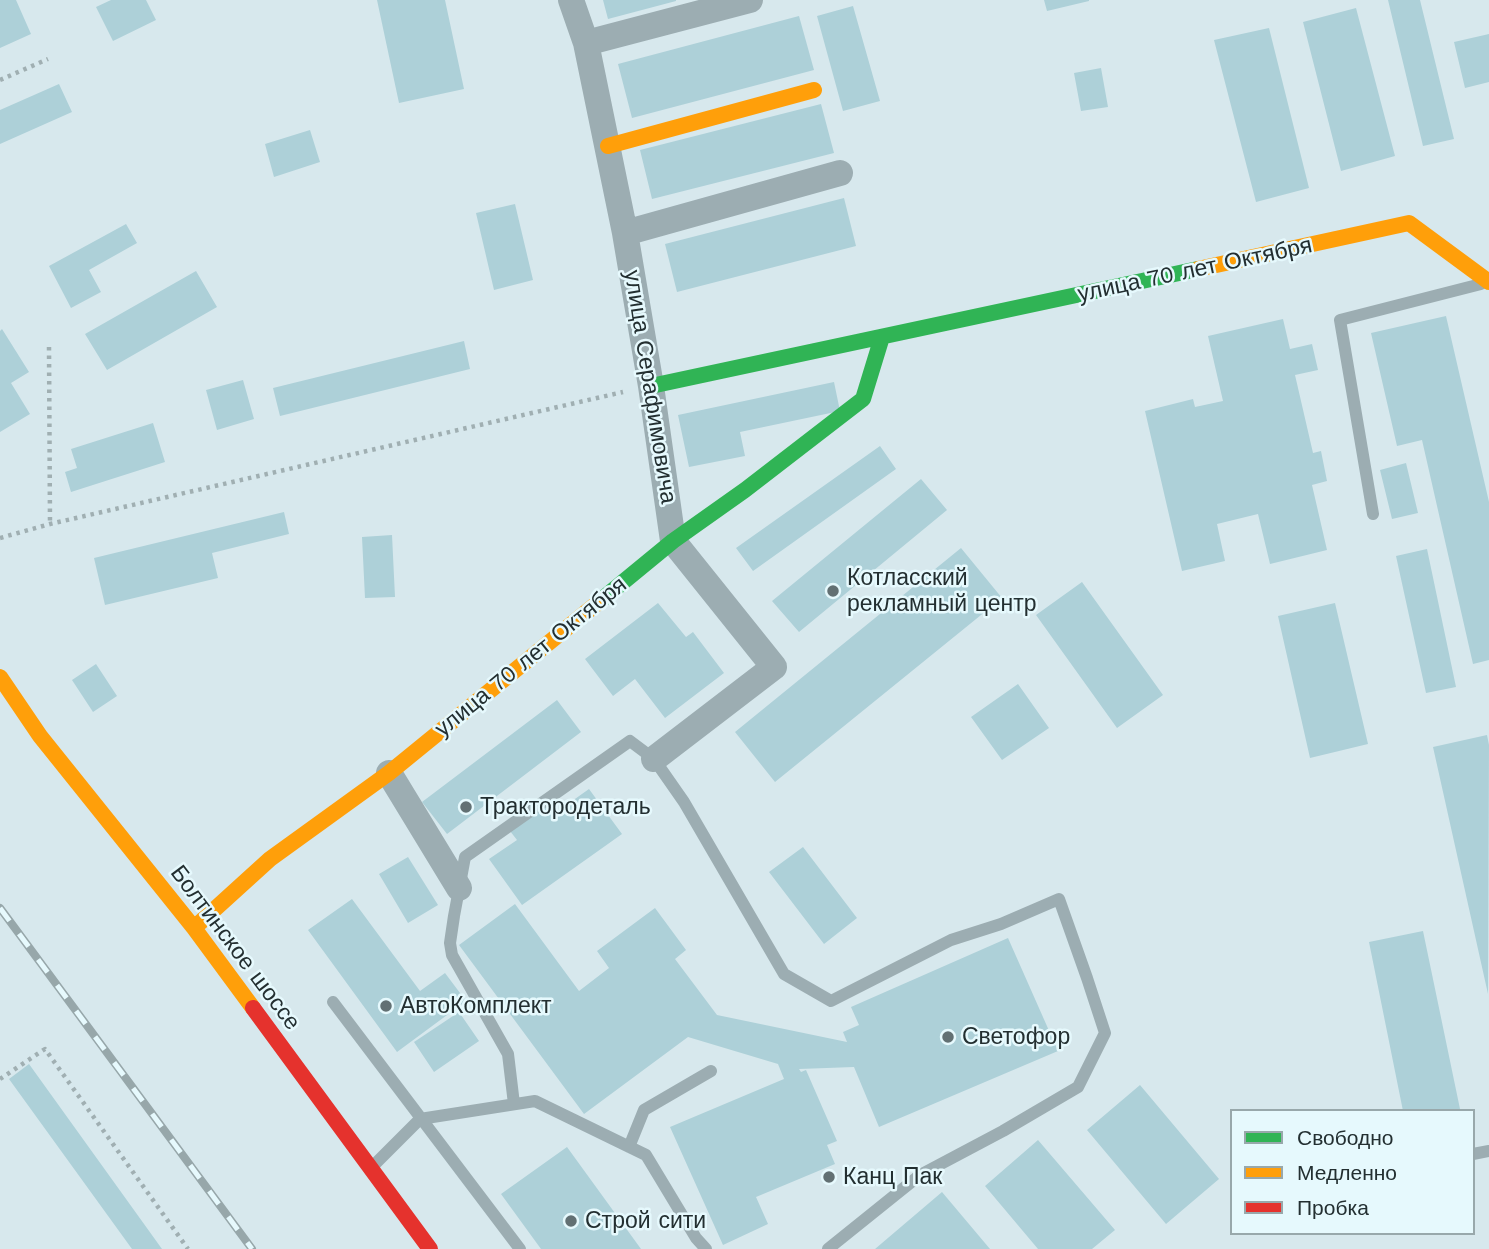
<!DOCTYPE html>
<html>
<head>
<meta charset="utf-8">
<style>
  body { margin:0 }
  #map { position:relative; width:1489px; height:1249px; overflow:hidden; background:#d7e8ed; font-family:"Work Sans",sans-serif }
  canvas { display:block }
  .legend { position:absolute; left:1230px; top:1109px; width:245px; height:126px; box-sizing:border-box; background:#e6f9fd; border:2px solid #98a8ab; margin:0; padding:9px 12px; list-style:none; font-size:21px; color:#232f31 }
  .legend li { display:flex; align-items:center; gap:14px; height:35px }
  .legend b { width:35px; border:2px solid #98a8ab }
</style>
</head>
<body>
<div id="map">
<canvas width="1489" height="1249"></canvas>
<ul class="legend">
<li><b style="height:9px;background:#30b455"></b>Свободно</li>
<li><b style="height:9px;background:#ff9f0a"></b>Медленно</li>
<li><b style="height:9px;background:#e5322d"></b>Пробка</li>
</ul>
</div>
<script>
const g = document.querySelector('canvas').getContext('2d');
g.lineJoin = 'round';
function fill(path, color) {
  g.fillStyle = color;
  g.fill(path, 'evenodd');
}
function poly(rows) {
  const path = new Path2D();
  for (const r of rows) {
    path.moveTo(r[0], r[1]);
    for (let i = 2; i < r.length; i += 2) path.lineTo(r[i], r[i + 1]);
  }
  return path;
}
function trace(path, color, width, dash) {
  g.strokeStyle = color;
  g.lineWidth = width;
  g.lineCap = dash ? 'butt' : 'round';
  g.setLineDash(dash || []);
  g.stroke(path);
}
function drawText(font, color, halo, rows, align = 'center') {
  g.font = font + ' "Work Sans",sans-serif';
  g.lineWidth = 5;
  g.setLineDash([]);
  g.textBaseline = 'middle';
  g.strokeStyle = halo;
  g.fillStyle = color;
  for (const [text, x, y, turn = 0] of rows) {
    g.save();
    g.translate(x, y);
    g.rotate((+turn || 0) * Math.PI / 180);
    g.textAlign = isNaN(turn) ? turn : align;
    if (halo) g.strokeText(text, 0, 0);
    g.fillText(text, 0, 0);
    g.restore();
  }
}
const building = poly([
  [0,0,16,0,31,34,0,48],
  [111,0,146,0,156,20,113,41,96,7],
  [377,0,445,0,464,89,399,103],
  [603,0,676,0,676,1,608,19],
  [1044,0,1089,0,1089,1,1047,11],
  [1388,0,1420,0,1454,139,1423,146],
  [853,6,880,101,843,111,817,16],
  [1356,8,1395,156,1341,171,1303,22],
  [799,16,814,70,632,118,618,64],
  [1269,28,1309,188,1256,202,1214,40],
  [1489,34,1489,82,1465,88,1454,42],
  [1101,68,1108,107,1081,111,1074,73],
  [59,84,72,112,0,144,0,110],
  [821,104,834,153,652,199,640,150],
  [310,130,320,162,274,177,265,144],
  [844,198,856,246,677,292,665,244],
  [515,204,533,280,494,290,476,213],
  [126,224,137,243,89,270,101,292,71,308,49,266],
  [196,271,217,307,107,370,85,334],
  [1446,316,1489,502,1489,660,1473,664,1422,440,1397,446,1371,333],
  [1283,319,1290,349,1312,344,1318,370,1295,375,1313,453,1321,451,1327,481,1312,485,1327,550,1270,564,1258,514,1217,524,1225,561,1182,571,1145,411,1193,399,1195,407,1223,401,1208,336],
  [2,329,29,372,11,383,30,414,0,432,0,331],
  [464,341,470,369,280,416,273,388],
  [243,380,254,419,217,430,206,390],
  [834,382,840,411,740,432,745,456,689,467,678,415],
  [153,423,165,462,71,492,65,472,77,468,71,449],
  [880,446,896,469,753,571,736,548],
  [1406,463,1418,513,1392,519,1380,470],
  [921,479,947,510,799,632,772,601],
  [284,512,289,534,212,553,218,578,105,605,94,558],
  [392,535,395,597,365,598,362,537],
  [961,548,1002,598,775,782,735,732],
  [1427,549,1456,687,1426,693,1396,556],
  [1082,582,1163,695,1117,728,1036,615],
  [658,603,686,637,693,632,724,673,665,718,635,679,613,696,585,659],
  [1335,603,1368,744,1310,758,1278,616],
  [96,664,117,696,93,712,72,680],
  [1018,684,1049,728,1002,760,971,717],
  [557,700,581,732,447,834,422,802],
  [1487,735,1489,745,1488,994,1433,747],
  [589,789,622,834,522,905,489,859,517,840,510,831,552,802,558,811],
  [803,847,857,918,824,944,769,872],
  [408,857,438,905,408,923,379,874],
  [352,899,420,991,445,973,466,1001,397,1052,308,930],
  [515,904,579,991,609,968,597,951,655,908,686,950,675,959,717,1015,847,1042,843,1032,859,1025,851,1007,1008,938,1058,1051,879,1127,854,1067,799,1069,801,1072,806,1070,837,1141,827,1145,835,1164,756,1197,768,1224,723,1245,670,1127,784,1079,778,1064,688,1037,584,1114,459,945],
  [1423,931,1460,1109,1450,1111,1403,1111,1369,942],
  [459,1012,479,1041,434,1072,414,1042],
  [29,1064,162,1249,132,1249,9,1079],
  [1140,1085,1219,1179,1166,1224,1087,1130],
  [1038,1140,1115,1230,1092,1249,1038,1249,985,1186],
  [567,1147,641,1249,541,1249,501,1194],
  [942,1192,990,1249,875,1249]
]);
const path = poly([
  [0,80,48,59],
  [49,347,50,524],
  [0,538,50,524,623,392],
  [0,1079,45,1049,188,1249]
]);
const lane = poly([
  [1373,514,1340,320,1481,284],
  [333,1002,520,1249],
  [514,1104,508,1054,452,955,450,943,454,916,465,857,630,741,654,759,684,802,784,974,831,1001,951,940,1001,924,1059,899,1087,978,1105,1033,1078,1087,1003,1131,920,1175,828,1249],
  [629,1147,644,1110,711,1071],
  [1473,1154,1489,1151],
  [374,1165,420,1119,535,1101,646,1155,696,1238,706,1249]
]);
const street = poly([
  [571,0,586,43,625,233,651,386,673,541,774,667,654,759],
  [586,43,750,0],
  [625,233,840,173],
  [389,773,459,888]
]);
const fast = poly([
  [651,386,1198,269],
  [600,601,673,541,745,490,863,399,882,337]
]);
const slow = poly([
  [608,146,814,90],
  [1198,269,1409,223,1489,282],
  [0,677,40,736,194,928,253,1008],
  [194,928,270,859,389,773,600,601]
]);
const jam = poly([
  [253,1008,430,1249]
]);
const rail = poly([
  [0,908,252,1249]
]);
const markers = [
  [833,591,7,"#627073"],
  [466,807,7,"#627073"],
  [386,1006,7,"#627073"],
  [948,1037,7,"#627073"],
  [829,1177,7,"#627073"],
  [571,1221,7,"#627073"]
];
const streetNames = [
  ["улица 70 лет Октября",1195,270,-12],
  ["улица Серафимовича",650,387,81],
  ["улица 70 лет Октября",531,657,-39],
  ["Болтинское шоссе",235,948,53]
];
const poiNames = [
  ["Котласский",847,578],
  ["рекламный центр",847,604],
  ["Трактородеталь",480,807],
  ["АвтоКомплект",400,1006],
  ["Светофор",962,1037],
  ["Канц Пак",843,1177],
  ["Строй сити",585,1221]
];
fill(building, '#add0d8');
trace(path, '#a0afb2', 4.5, [3.5, 5]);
trace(lane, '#9cadb2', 12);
trace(street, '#9cadb2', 26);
trace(fast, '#30b455', 16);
trace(slow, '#ff9f0a', 16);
trace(jam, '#e5322d', 16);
trace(rail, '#97a7aa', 8);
trace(rail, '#e6f9fd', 5, [16]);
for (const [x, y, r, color] of markers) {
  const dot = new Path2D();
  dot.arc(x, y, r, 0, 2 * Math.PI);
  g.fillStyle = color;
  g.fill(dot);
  trace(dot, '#e6f9fd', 2.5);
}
drawText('23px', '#232f31', '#e6f9fd', streetNames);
drawText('23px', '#232f31', '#e6f9fd', poiNames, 'left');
</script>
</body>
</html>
